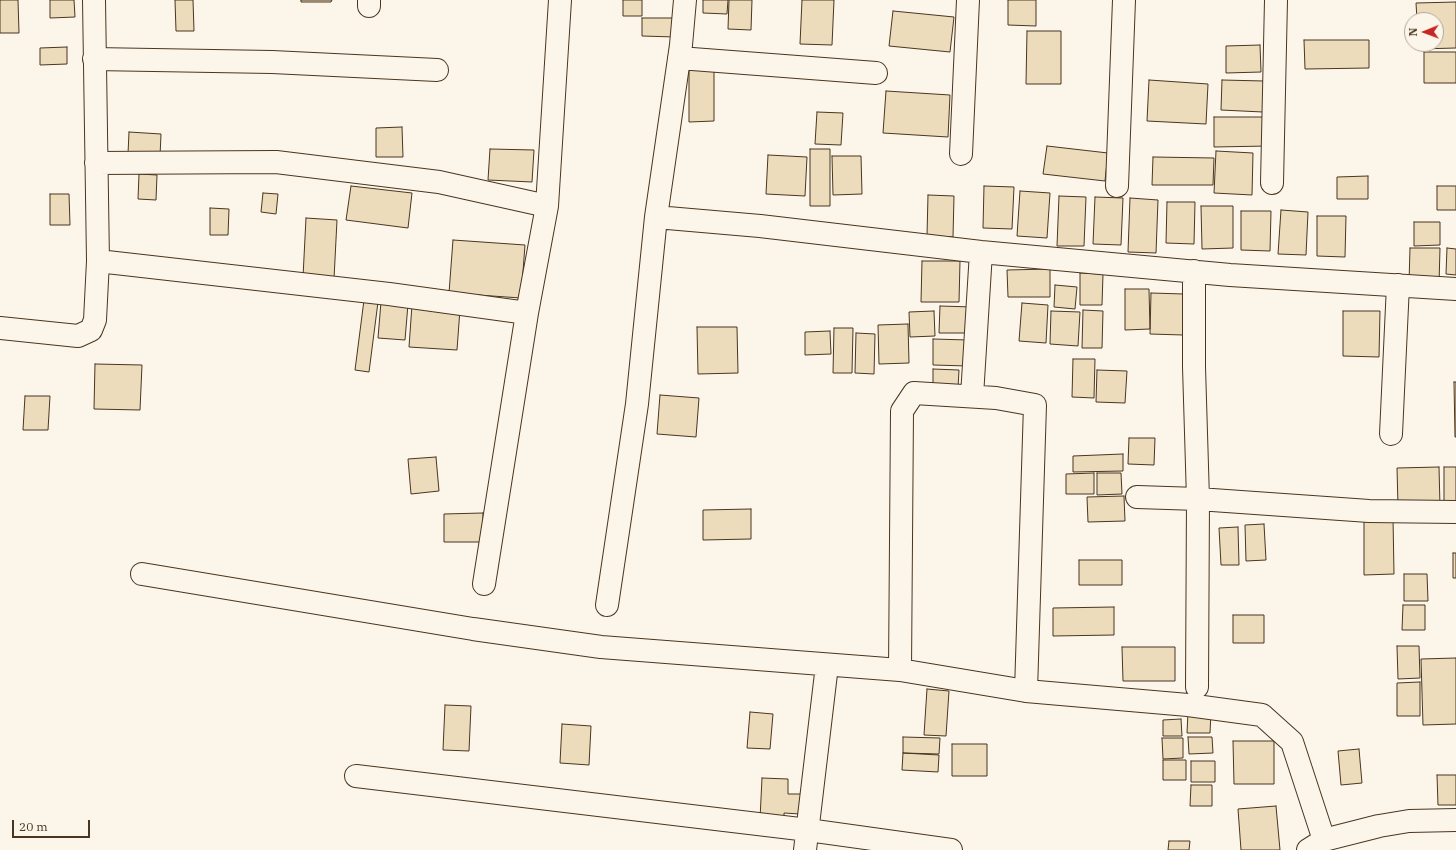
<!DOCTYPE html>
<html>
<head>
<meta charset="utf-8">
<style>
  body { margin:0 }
  #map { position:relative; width:1456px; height:850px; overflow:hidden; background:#fbf6e9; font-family:"IBM Plex Serif",serif }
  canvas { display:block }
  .north { position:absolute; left:1404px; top:12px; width:40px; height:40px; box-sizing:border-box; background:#fbf6e9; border:1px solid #b4a999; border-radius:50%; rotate:269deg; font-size:11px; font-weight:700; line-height:16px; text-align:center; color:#4a3520 }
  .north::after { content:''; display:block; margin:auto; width:14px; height:18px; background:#c62828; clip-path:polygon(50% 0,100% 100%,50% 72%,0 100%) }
  .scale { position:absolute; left:12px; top:820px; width:78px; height:18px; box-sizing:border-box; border:2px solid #4a3520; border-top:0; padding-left:5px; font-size:12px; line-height:14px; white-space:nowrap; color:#4a3520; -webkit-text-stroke:3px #fbf6e9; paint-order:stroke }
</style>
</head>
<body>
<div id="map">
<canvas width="1456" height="850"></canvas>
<div class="north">N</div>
<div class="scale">20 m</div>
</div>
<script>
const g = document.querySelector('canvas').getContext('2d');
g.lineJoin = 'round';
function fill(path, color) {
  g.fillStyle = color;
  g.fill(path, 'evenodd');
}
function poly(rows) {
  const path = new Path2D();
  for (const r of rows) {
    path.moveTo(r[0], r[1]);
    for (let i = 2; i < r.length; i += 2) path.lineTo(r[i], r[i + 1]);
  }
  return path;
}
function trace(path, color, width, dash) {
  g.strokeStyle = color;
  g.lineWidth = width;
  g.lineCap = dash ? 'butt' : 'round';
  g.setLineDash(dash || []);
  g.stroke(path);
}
const building = poly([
  [0,0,18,0,19,33,0,33,0,0],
  [50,0,74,0,75,17,50,18,50,0],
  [175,0,193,0,194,31,176,31,175,0],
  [301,0,332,0,331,2,301,2,301,0],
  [623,0,642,0,642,16,623,16,623,0],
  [703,0,728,0,727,14,703,13,703,0],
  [729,0,752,0,751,30,728,29,729,0],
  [802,0,834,0,832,45,800,44,802,0],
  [1008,0,1036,0,1036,26,1008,25,1008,0],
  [1456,2,1456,48,1418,49,1417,44,1436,44,1436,20,1417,20,1416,3,1456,2],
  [893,11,954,17,950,52,889,46,893,11],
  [642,18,675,18,675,37,642,36,642,18],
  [1027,31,1061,31,1061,84,1026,84,1027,31],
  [1304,40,1369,40,1369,68,1305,69,1304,40],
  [1260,45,1261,72,1226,73,1226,46,1260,45],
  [67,47,67,64,40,65,40,48,67,47],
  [1424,52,1456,52,1456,83,1424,83,1424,52],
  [689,69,714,69,714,121,689,122,689,69],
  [1149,80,1208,84,1206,124,1147,121,1149,80],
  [1222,80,1264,81,1263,112,1221,110,1222,80],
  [886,91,950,95,948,137,883,133,886,91],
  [817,112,843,113,841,145,815,144,817,112],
  [1214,117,1267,117,1268,146,1214,147,1214,117],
  [402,127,403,157,376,157,376,128,402,127],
  [129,132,161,134,160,156,128,154,129,132],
  [1047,146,1108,153,1105,181,1043,174,1047,146],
  [490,149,534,150,532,182,488,180,490,149],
  [810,149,830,149,830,206,810,206,810,149],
  [1216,151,1253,153,1252,195,1214,193,1216,151],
  [768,155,807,157,805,196,766,194,768,155],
  [832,156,861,156,862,194,833,195,832,156],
  [1153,157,1214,158,1213,185,1152,185,1153,157],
  [139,174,157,175,156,200,138,199,139,174],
  [1368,176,1368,199,1337,199,1337,177,1368,176],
  [351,186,412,193,408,228,346,220,351,186],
  [984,186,1014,187,1012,229,983,228,984,186],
  [1437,186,1456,186,1456,210,1437,210,1437,186],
  [1020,191,1050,193,1047,238,1017,236,1020,191],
  [263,193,278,194,276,214,261,212,263,193],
  [50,194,69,194,70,225,50,225,50,194],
  [928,195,954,196,953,237,927,236,928,195],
  [1059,196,1086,197,1084,246,1057,246,1059,196],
  [1095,197,1123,198,1121,245,1093,244,1095,197],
  [1130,198,1158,200,1156,253,1128,252,1130,198],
  [1167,202,1195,202,1194,244,1166,243,1167,202],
  [1201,206,1233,206,1233,248,1202,249,1201,206],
  [210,208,229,209,228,235,210,235,210,208],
  [1281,210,1308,212,1306,255,1278,254,1281,210],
  [1241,211,1271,211,1270,251,1241,250,1241,211],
  [1317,216,1346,216,1345,257,1317,256,1317,216],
  [306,218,337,220,334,279,303,277,306,218],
  [1414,222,1440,222,1440,245,1414,246,1414,222],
  [453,240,525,245,521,298,449,293,453,240],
  [1410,248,1440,248,1439,284,1409,283,1410,248],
  [1447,248,1456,249,1456,275,1446,274,1447,248],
  [922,261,960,261,959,302,921,302,922,261],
  [1050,269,1050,297,1008,297,1007,270,1050,269],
  [1080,273,1103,274,1102,305,1080,305,1080,273],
  [1055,285,1077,287,1075,309,1054,307,1055,285],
  [1125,289,1149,289,1150,329,1125,330,1125,289],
  [1151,293,1184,294,1183,335,1150,334,1151,293],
  [364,300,378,302,369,372,355,370,364,300],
  [381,302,408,304,405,340,378,338,381,302],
  [1022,303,1048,305,1046,343,1019,341,1022,303],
  [412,305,460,309,457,350,409,347,412,305],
  [940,306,973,307,972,333,939,333,940,306],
  [1083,310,1103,311,1102,348,1082,348,1083,310],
  [934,311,935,336,910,337,909,312,934,311],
  [1051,311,1080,312,1078,346,1050,344,1051,311],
  [1343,311,1380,311,1379,357,1343,356,1343,311],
  [908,324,909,363,879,364,878,325,908,324],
  [697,327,737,327,738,373,698,374,697,327],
  [834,328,853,328,852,373,833,373,834,328],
  [830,331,831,354,805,355,805,332,830,331],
  [856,333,875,334,874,374,855,373,856,333],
  [933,339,968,340,968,366,933,365,933,339],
  [1073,359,1095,359,1094,398,1072,397,1073,359],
  [95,364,142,365,140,410,94,409,95,364],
  [933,369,959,370,958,388,933,388,933,369],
  [1097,370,1127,371,1125,403,1096,402,1097,370],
  [1454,382,1456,382,1456,437,1455,437,1454,382],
  [660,395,699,398,696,437,657,434,660,395],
  [25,396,50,396,48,430,23,430,25,396],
  [1129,438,1155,438,1154,465,1128,464,1129,438],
  [1123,454,1123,471,1073,472,1073,456,1123,454],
  [436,457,439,491,411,494,408,459,436,457],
  [1439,467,1440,506,1398,506,1397,468,1439,467],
  [1444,467,1456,467,1456,503,1444,503,1444,467],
  [1094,473,1094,494,1066,494,1066,474,1094,473],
  [1097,473,1121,473,1122,494,1097,495,1097,473],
  [1124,496,1125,521,1088,522,1087,497,1124,496],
  [751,509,751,539,703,540,703,510,751,509],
  [483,513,483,542,444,542,444,514,483,513],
  [1364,518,1393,518,1394,574,1364,575,1364,518],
  [1264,524,1266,560,1246,561,1245,525,1264,524],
  [1238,527,1239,565,1221,565,1219,528,1238,527],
  [1453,553,1456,553,1456,578,1453,578,1453,553],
  [1079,560,1122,560,1122,585,1079,585,1079,560],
  [1404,574,1427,574,1428,601,1404,601,1404,574],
  [1403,605,1425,605,1425,630,1402,630,1403,605],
  [1114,607,1114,635,1053,636,1053,608,1114,607],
  [1233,615,1264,615,1264,643,1233,643,1233,615],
  [1397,646,1419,646,1420,678,1398,679,1397,646],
  [1122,647,1175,647,1175,681,1123,681,1122,647],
  [1456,658,1456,724,1423,725,1421,659,1456,658],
  [1420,682,1420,716,1397,716,1397,683,1420,682],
  [927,689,949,691,946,736,924,735,927,689],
  [445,705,471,706,469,751,443,750,445,705],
  [750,712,773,714,770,749,747,748,750,712],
  [1188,712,1211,712,1210,733,1187,733,1188,712],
  [1181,719,1182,736,1163,736,1163,720,1181,719],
  [562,724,591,726,589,765,560,763,562,724],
  [903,737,940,738,939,754,903,753,903,737],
  [1188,737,1212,737,1213,753,1189,754,1188,737],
  [1162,738,1183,738,1183,758,1163,759,1162,738],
  [1233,741,1274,741,1274,784,1234,784,1233,741],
  [952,744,987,744,987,776,952,776,952,744],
  [1359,749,1362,783,1341,785,1338,751,1359,749],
  [903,753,939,755,938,772,902,770,903,753],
  [1163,760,1186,760,1186,780,1163,780,1163,760],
  [1191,761,1215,761,1215,782,1191,782,1191,761],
  [1437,775,1456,775,1456,805,1438,805,1437,775],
  [762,778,788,779,788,794,801,794,800,814,784,813,784,820,760,819,762,778],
  [1191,785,1212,785,1212,806,1190,806,1191,785],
  [1276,806,1280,850,1241,850,1238,809,1276,806],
  [1169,841,1190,841,1189,850,1168,850,1169,841]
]);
const minor = poly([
  [369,6,369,0],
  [679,58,876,73],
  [94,59,272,62,437,70],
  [961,154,968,0],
  [96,163,276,162,439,182,547,206],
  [1272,183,1276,0],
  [1117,186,1124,0],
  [656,217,760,226,981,252,1230,275,1456,289],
  [98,261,389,294,527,313],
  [1194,271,1194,367,1198,499,1197,687],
  [0,328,78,336,91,330,95,320,98,261,94,0],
  [972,396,981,252],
  [1391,434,1398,285],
  [1137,497,1198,499,1369,511,1456,512],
  [142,574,473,629,601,647,900,670,1026,691,1188,705,1262,715,1292,742,1324,840],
  [484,584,527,313,547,206,560,0],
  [607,605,637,404,656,217,681,45,685,0],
  [900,670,902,411,914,393,996,398,1035,405,1026,691],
  [356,776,808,830,951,850],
  [805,850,827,665],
  [1308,850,1324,840,1379,826,1409,821,1456,820]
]);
fill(building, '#ecdcbc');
trace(building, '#4a3520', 1);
trace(minor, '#4a3520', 24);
trace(minor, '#fbf6e9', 22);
</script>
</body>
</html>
